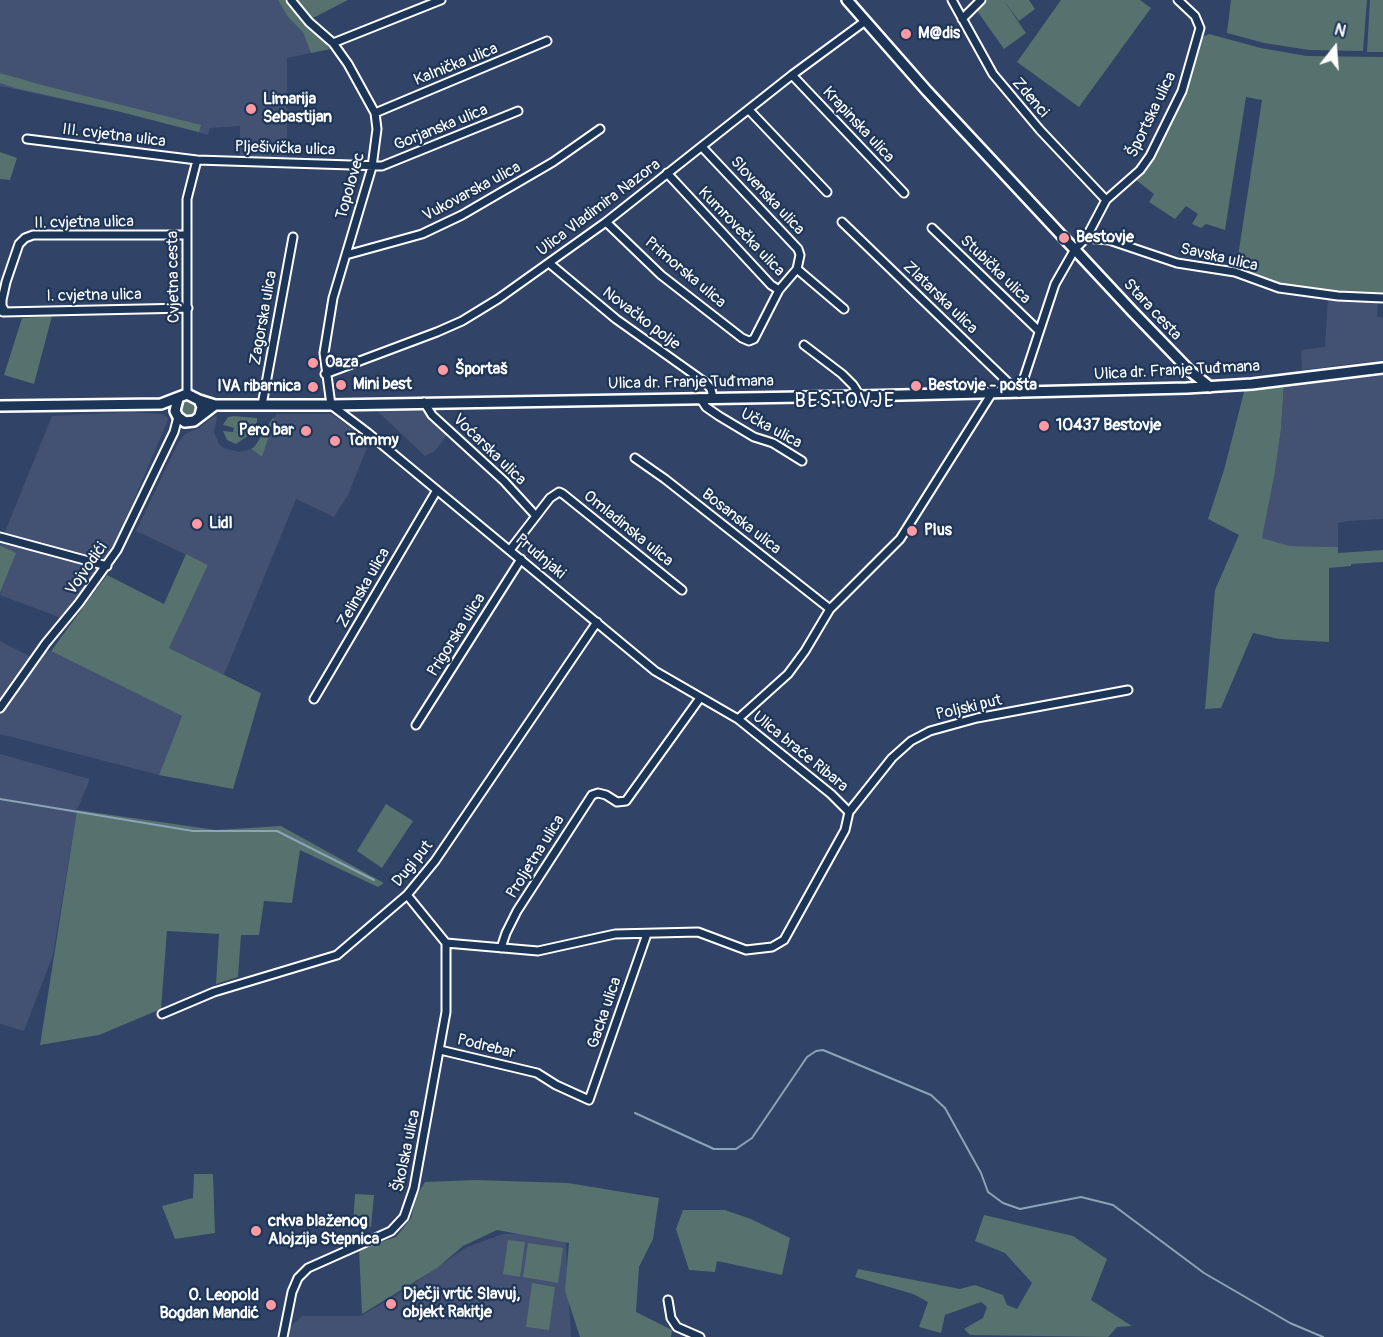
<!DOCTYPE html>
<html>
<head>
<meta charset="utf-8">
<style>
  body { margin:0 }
  #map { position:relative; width:1383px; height:1337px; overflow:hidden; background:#314366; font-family:Pangolin,sans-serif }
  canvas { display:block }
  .north { position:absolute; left:1305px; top:18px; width:60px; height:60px; -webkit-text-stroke:4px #1d3557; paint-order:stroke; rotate:17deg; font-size:16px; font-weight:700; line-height:24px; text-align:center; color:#fff }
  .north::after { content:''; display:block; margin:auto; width:21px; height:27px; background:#fff; clip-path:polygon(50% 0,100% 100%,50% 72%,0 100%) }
</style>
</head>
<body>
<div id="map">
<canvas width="1383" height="1337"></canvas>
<div class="north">N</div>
</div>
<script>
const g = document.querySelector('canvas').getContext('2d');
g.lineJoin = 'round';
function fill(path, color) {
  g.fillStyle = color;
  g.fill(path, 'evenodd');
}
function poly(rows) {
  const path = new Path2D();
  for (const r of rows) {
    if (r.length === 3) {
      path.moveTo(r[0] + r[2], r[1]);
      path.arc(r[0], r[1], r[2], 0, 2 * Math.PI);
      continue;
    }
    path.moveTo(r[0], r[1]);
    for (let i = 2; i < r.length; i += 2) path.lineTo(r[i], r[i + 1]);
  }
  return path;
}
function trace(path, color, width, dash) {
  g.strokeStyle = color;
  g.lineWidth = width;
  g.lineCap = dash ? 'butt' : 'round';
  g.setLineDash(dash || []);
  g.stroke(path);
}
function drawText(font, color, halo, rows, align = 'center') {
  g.font = font + ' Pangolin,sans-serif';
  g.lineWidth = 4.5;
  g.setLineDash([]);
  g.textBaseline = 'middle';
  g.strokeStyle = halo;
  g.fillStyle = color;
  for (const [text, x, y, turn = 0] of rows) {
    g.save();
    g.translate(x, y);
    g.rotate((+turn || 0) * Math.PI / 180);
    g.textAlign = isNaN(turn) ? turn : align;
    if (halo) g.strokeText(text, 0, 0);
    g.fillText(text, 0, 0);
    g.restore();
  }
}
const built = poly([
  [0,0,285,0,330,49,287,58,287,159,240,157,240,126,210,128,208,135,117,111,0,86],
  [1328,297,1378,302,1377,317,1382,317,1383,320,1383,360,1302,370,1301,350,1325,347],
  [1383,374,1383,519,1349,521,1338,523,1338,547,1290,546,1262,538,1275,472,1281,429,1284,384],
  [420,406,448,434,435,451,425,456,373,407],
  [129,412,163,414,168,418,167,422,117,540,92,578,61,618,0,595,15,553,0,544,52,416],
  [276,414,331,414,370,440,348,495,334,517,296,499,224,675,169,648,208,565,136,531,178,443,185,434,199,428,214,416,217,417,214,432,219,444,224,448,239,452,251,449,262,457],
  [0,641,29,656,51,651,182,716,159,775,0,734],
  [0,754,90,779,77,810,53,955,24,1031,0,1024],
  [565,1231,571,1337,288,1337,289,1328,302,1316,361,1316,400,1293,467,1247,503,1234]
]);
const green = poly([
  [278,0,285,0,330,49,311,53,303,32,288,17],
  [295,0,348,0,311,19],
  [987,0,1029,0,1035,9,1019,21,1004,1,1026,33,1004,49,975,8],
  [1061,0,1140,0,1151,8,1079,107,1017,62],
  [1231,0,1367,0,1363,51,1309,50,1264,43,1227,33],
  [1370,0,1383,0,1383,52,1367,52],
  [1209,34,1261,48,1307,56,1383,57,1383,295,1362,295,1280,285,1236,269,1262,100,1246,97,1225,230,1206,224,1201,228,1192,224,1198,214,1186,206,1175,219,1149,202,1154,194,1136,180,1152,158,1181,103,1200,38],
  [0,73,42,85,201,125,199,132,117,111,15,88,0,83],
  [0,152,17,158,10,180,0,179],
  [52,316,34,384,4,375,22,318],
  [1284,384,1281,429,1275,472,1262,538,1290,546,1338,547,1338,553,1383,550,1383,562,1351,564,1351,566,1329,568,1329,642,1279,639,1253,633,1221,708,1205,709,1215,590,1239,535,1208,519,1224,470,1245,388],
  [188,408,8],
  [233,416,257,418,257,422,249,435,236,444,227,440,223,431,233,432,234,428,223,425,228,417],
  [275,418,262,457,251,449,255,446,272,419],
  [0,545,16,553,0,593],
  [186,554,208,565,169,648,261,693,233,789,159,775,182,716,51,651,107,575,164,604],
  [386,804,413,821,382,868,357,851],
  [77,810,216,830,281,826,384,883,378,887,300,850,292,903,264,901,259,935,241,935,238,977,216,984,219,934,167,931,161,1009,99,1035,40,1045],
  [194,1174,213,1174,215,1233,175,1239,162,1206,193,1198],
  [475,1180,568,1183,659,1198,653,1239,639,1267,636,1312,672,1330,671,1337,580,1337,565,1291,569,1243,497,1230,463,1246,437,1268,362,1314,359,1249,396,1237,411,1218,416,1197,425,1182],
  [355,1194,374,1195,371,1227,353,1225],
  [683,1210,725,1210,751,1219,790,1238,782,1275,717,1261,715,1272,689,1270,676,1229],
  [984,1215,1073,1236,1107,1259,1091,1300,1132,1326,1117,1327,1108,1337,970,1335,964,1329,983,1318,987,1307,981,1302,945,1315,941,1333,919,1327,928,1302,913,1294,855,1277,858,1269,960,1289,975,1285,1003,1295,1007,1305,1017,1309,1032,1283,1005,1253,975,1241],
  [508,1240,525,1242,520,1277,503,1274],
  [528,1243,563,1248,558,1283,523,1277],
  [532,1283,555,1287,549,1330,526,1327]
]);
const stream = poly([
  [0,799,193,831,277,831,374,880],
  [635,1113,714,1149,736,1149,752,1138,807,1057,816,1051,823,1050,931,1095,945,1108,981,1173,988,1192,1003,1203,1020,1209,1081,1197,1113,1205,1204,1273,1290,1323,1323,1337]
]);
const street = poly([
  [291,0,309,22,333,43,348,64,375,113,377,129,372,167,333,298,324,353,331,405,368,433,655,671,738,719],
  [952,0,993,74,1040,130,1106,200],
  [962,19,981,0],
  [333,43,441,0],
  [792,75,904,193],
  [749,110,827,192],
  [375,113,547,41],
  [27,139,197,160,382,166,518,111],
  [702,147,798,249,800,255,797,269,779,290],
  [606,222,661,275,742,338,749,341,754,339,779,290,771,285,667,173],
  [842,222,1019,393,1055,284,1075,249,1086,238,1106,200,1140,170,1150,156,1182,91,1200,28,1195,16,1178,0],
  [932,228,1039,331],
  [1086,238,1109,240,1177,263,1235,272,1279,288,1338,296,1383,298],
  [346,255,422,234,462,215,553,162,600,129],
  [549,263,616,319,706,383,711,389,713,398],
  [797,269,844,309],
  [5,311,2,306,2,300,6,282,19,244,25,238,33,235,187,235],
  [3,312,188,308],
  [804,345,842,374,853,385,860,396],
  [325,374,437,332,462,321,498,299,606,222,792,75,864,22],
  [187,394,187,199,197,160],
  [700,398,706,407,719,416,754,437,773,443,802,461],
  [424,402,432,415,504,481,536,516],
  [262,405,293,237],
  [635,458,665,479,830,609],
  [0,537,107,566],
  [510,550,550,498,559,492,563,494,682,590],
  [314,699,437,490],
  [0,708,46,643,79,603,117,550,174,432,178,417],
  [416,725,521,559],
  [849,812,831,794,738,719,788,674,805,651,830,609,900,539,992,393],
  [407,895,446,943,538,951,615,934,698,932,746,950,772,947,784,940,845,830,849,812,892,758,911,741,930,731,977,718,1128,690],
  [501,948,506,933,517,911,592,795,598,793,606,795,617,802,626,801,700,698],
  [162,1014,214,992,337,955,407,895,435,861,597,622],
  [440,1050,537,1073,556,1085,589,1100,647,934],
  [668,1300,671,1318,677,1327,700,1337],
  [283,1337,292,1292,298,1278,308,1268,391,1231,404,1217,414,1188,446,1012,446,943]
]);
const secondary = poly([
  [847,0,927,91,1132,311,1190,371,1210,387],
  [178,399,175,411,178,417,185,422,194,421,215,405],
  [199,400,215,405,331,405,860,396,1187,388,1252,384,1383,368],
  [0,406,161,404,187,394,199,400,202,407,200,415]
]);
const markers = [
  [906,34,6,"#ff9aa2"],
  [251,109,6,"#ff9aa2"],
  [1064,238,6,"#ff9aa2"],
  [313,363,6,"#ff9aa2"],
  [443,370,6,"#ff9aa2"],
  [341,385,6,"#ff9aa2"],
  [916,386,6,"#ff9aa2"],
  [313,387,6,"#ff9aa2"],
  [1044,426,6,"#ff9aa2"],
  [306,431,6,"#ff9aa2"],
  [335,441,6,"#ff9aa2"],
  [197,524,6,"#ff9aa2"],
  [912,531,6,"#ff9aa2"],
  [256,1231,6,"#ff9aa2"],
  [391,1304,6,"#ff9aa2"],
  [271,1305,6,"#ff9aa2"]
];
const poiNames = [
  ["M@dis",918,34],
  ["Limarija",263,100],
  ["Sebastijan",263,118],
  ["Bestovje",1076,238],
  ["Oaza",325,363],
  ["Športaš",455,370],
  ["Mini best",353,385],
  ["Bestovje - pošta",928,386],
  ["IVA ribarnica",301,387,"right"],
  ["10437 Bestovje",1056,426],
  ["Pero bar",294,431,"right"],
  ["Tommy",347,441],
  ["Lidl",209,524],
  ["Plus",924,531],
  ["crkva blaženog",268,1222],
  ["Alojzija Stepnica",268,1240],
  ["Dječji vrtić Slavuj,",403,1295],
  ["objekt Rakitje",403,1313],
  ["O. Leopold",259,1296,"right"],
  ["Bogdan Mandić",259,1314,"right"]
];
const streetNames = [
  ["Kalnička ulica",456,65,-22],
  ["Zdenci",1030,98,49],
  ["Športska ulica",1152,115,-64],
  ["Krapinska ulica",858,125,47],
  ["Gorjanska ulica",441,128,-22],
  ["III. cvjetna ulica",114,136,7],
  ["Plješivička ulica",285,149,2],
  ["Topolovec",351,186,-74],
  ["Vukovarska ulica",472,192,-28],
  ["Slovenska ulica",767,196,47],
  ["Ulica Vladimira Nazora",599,208,-37],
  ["II. cvjetna ulica",84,223,-1],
  ["Kumrovečka ulica",741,232,46],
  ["Savska ulica",1219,258,13],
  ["Stubička ulica",995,270,44],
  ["Primorska ulica",685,273,40],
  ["Cvjetna cesta",174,277,-91],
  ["I. cvjetna ulica",94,296,-1],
  ["Zlatarska ulica",940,298,44],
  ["Stara cesta",1152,310,47],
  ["Zagorska ulica",264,318,-80],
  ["Novačko polje",641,319,37],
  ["Ulica dr. Franje Tuđmana",1177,371,-3],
  ["Ulica dr. Franje Tuđmana",691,383,-1],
  ["Učka ulica",771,429,28],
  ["Voćarska ulica",489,450,44],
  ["Bosanska ulica",741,522,38],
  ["Omladinska ulica",628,529,39],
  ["Prudnjaki",540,557,40],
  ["Vojvodići",87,569,-55],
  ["Zelinska ulica",364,588,-60],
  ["Prigorska ulica",457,635,-58],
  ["Poljski put",969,708,-13],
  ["Ulica braće Ribara",800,752,39],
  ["Proljetna ulica",536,857,-58],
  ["Dugi put",413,864,-51],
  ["Gacka ulica",605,1013,-71],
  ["Podrebar",486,1047,14],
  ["Školska ulica",407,1151,-78]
];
const quarterNames = [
  ["BESTOVJE",845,402]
];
fill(built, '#435173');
fill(green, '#56716e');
trace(stream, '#8ca4b8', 2);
trace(street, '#fff', 11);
trace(secondary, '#fff', 14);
trace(street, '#1d3557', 7);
trace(secondary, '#1d3557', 9);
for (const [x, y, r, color] of markers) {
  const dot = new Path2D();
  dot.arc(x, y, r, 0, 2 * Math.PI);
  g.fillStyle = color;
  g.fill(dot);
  trace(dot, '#1d3557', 2);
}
drawText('bold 16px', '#fff', '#1d3557', poiNames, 'left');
drawText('16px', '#fff', '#1d3557', streetNames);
g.letterSpacing = '1.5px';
drawText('20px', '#fff', '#1d3557', quarterNames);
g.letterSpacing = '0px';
</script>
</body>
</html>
